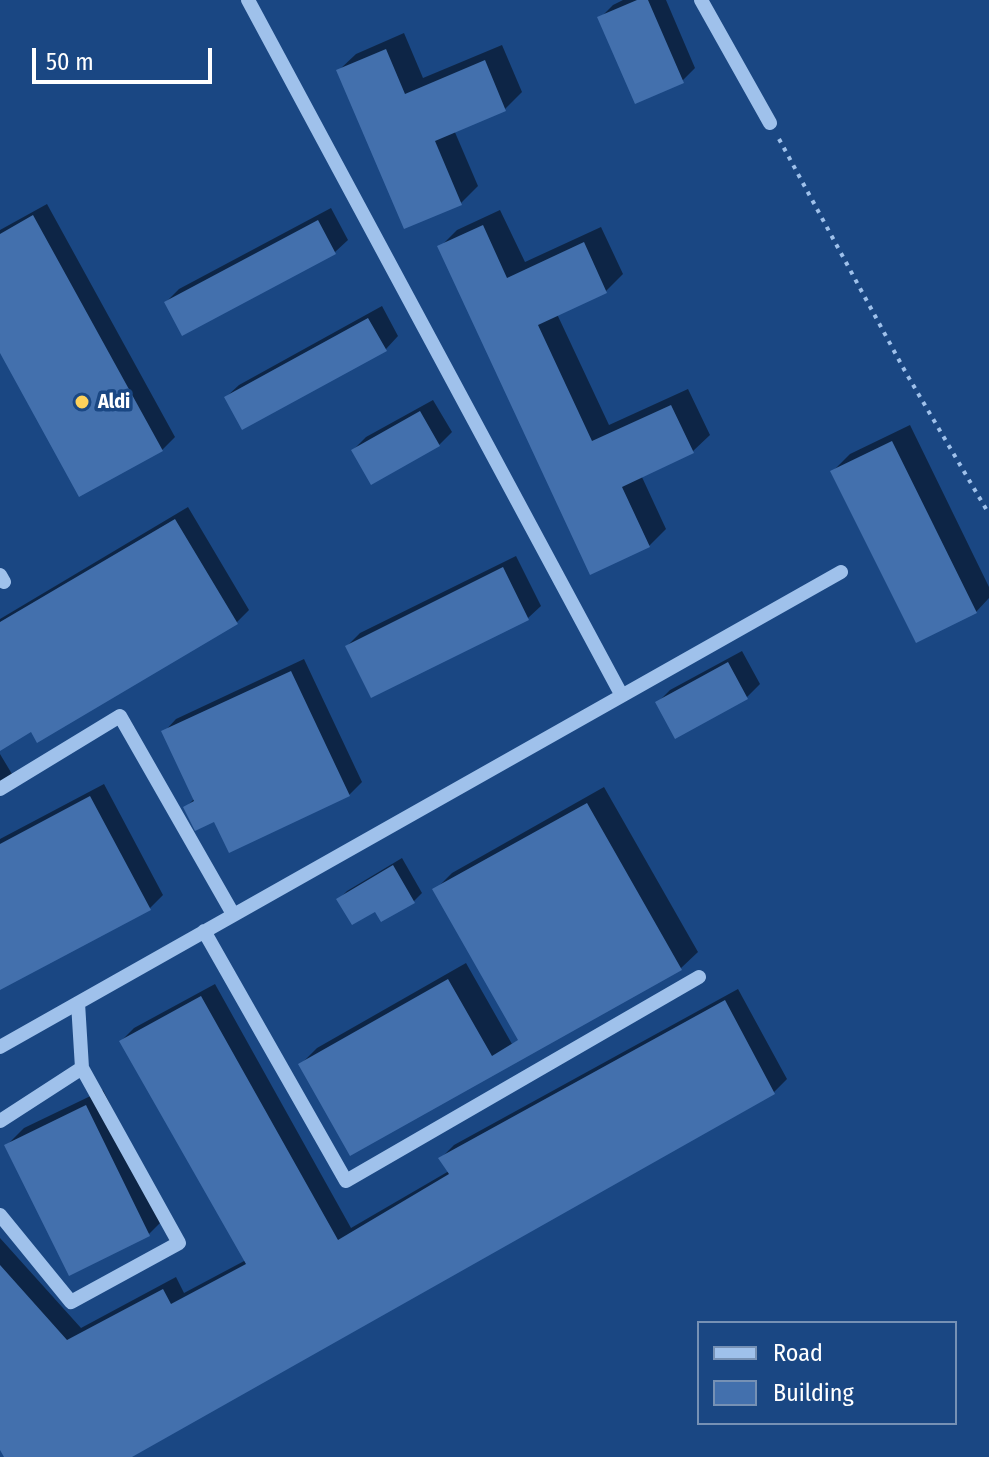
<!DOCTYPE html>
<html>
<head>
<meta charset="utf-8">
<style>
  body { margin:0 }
  #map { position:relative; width:989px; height:1457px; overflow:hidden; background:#1a4783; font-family:"Fira Sans Condensed",sans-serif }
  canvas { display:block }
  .legend { position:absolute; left:697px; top:1321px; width:260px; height:104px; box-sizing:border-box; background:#1a4783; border:2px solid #7691b5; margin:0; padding:10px 14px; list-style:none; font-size:24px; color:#fff }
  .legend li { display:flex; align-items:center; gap:16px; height:40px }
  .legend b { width:40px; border:2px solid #7691b5 }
  .scale { position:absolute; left:32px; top:48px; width:180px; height:36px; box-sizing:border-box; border:4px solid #fff; border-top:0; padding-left:10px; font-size:24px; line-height:28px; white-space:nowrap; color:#fff; -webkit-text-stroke:6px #1a4783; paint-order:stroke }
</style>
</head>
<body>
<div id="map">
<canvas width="989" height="1457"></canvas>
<ul class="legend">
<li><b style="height:10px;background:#9fc1eb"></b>Road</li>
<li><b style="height:22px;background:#4370ad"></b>Building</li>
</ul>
<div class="scale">50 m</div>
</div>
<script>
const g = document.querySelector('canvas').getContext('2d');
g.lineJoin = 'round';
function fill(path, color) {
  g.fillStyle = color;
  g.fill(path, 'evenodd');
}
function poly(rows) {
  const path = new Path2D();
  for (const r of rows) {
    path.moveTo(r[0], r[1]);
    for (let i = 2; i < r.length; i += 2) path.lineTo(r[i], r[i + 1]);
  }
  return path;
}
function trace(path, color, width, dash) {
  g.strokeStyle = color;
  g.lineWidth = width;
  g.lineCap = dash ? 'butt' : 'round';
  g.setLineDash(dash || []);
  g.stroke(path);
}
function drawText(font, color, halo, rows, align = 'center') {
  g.font = font + ' "Fira Sans Condensed",sans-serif';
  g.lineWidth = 7;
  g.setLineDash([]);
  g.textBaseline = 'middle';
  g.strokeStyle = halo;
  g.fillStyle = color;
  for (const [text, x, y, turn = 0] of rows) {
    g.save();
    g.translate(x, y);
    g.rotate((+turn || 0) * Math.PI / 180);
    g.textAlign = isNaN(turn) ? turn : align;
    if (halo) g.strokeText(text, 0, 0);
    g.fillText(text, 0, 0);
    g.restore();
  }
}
const shadow = poly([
  [623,0,666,0,695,68,682,81,600,18,613,5],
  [404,33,423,78,502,45,522,92,505,109,454,130,478,186,461,203,338,71,356,54],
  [47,204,175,437,162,450,0,349,0,230],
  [331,208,348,240,335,252,166,302,179,289],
  [500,210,525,262,601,227,623,274,606,291,557,314,609,425,688,389,710,435,692,452,641,475,666,529,649,546,440,247,457,230],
  [382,306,398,336,386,349,226,397,239,385],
  [433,400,452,432,439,445,353,450,366,437],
  [910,425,989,587,989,598,976,612,833,471,850,454],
  [188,507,249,610,236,623,32,730,0,749,0,619],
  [516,556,541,606,528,618,347,646,360,633],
  [742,651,760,684,747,697,675,736,657,703,670,690],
  [304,659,362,782,349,795,215,819,186,807,195,798,164,732,176,719],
  [0,754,12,774,0,785],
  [104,784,163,895,150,908,0,988,0,839],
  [604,787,698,952,680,969,526,1055,300,1065,317,1048,466,963,512,1044,520,1040,435,890,452,873],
  [402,858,422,893,414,901,382,920,376,909,339,899,347,891],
  [215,984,351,1228,449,1171,441,1158,454,1145,738,989,787,1079,774,1092,128,1457,6,1457,0,1446,0,1238,81,1328,176,1277,184,1293,246,1260,121,1041,134,1028],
  [103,1090,166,1217,149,1234,7,1145,24,1128]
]);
const building = poly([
  [637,0,648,0,684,83,635,104,597,17],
  [386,49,405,94,485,60,506,111,435,141,462,205,404,229,336,70],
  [33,215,163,451,79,497,0,353,0,234],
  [318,220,336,254,182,336,164,302],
  [483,225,507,278,584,242,607,293,538,325,592,441,671,405,694,453,622,487,650,547,590,575,437,246],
  [368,318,387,351,242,430,224,397],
  [420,411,440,446,371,485,351,450],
  [892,441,977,613,916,643,830,471],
  [175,519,238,624,37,743,31,732,0,751,0,622],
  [503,567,529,620,371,698,345,646],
  [728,662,748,699,675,739,655,702],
  [291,671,350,796,229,853,214,822,195,831,183,807,194,801,161,731],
  [90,796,151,910,0,990,0,844],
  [587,803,682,970,350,1156,298,1064,448,979,492,1056,518,1040,432,889],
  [393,865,415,903,381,922,375,912,352,925,336,899],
  [201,996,338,1240,449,1174,438,1158,725,1000,775,1094,132,1457,4,1457,0,1450,0,1265,67,1340,163,1289,171,1304,246,1264,119,1041],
  [86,1105,150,1236,69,1276,4,1145]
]);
const path = poly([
  [779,139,906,373,989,514]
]);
const minor = poly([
  [248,0,621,694],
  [701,0,770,123],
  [0,575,4,582],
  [0,789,120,716,233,914],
  [204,931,346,1181,699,977],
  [0,1047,841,572],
  [0,1121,82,1068],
  [0,1215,71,1302,179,1243,82,1068,78,1003]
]);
const markers = [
  [82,402,8,"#fdd15b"]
];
const poiNames = [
  ["Aldi",98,402]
];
fill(shadow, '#0007');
fill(building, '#4370ad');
trace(path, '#9fc1eb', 4, [4, 6]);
trace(minor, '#9fc1eb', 14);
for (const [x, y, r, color] of markers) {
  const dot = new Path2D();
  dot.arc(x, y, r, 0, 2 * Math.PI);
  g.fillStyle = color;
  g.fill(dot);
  trace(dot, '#1a4783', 3);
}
drawText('bold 20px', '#fff', '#1a4783', poiNames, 'left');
</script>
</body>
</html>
